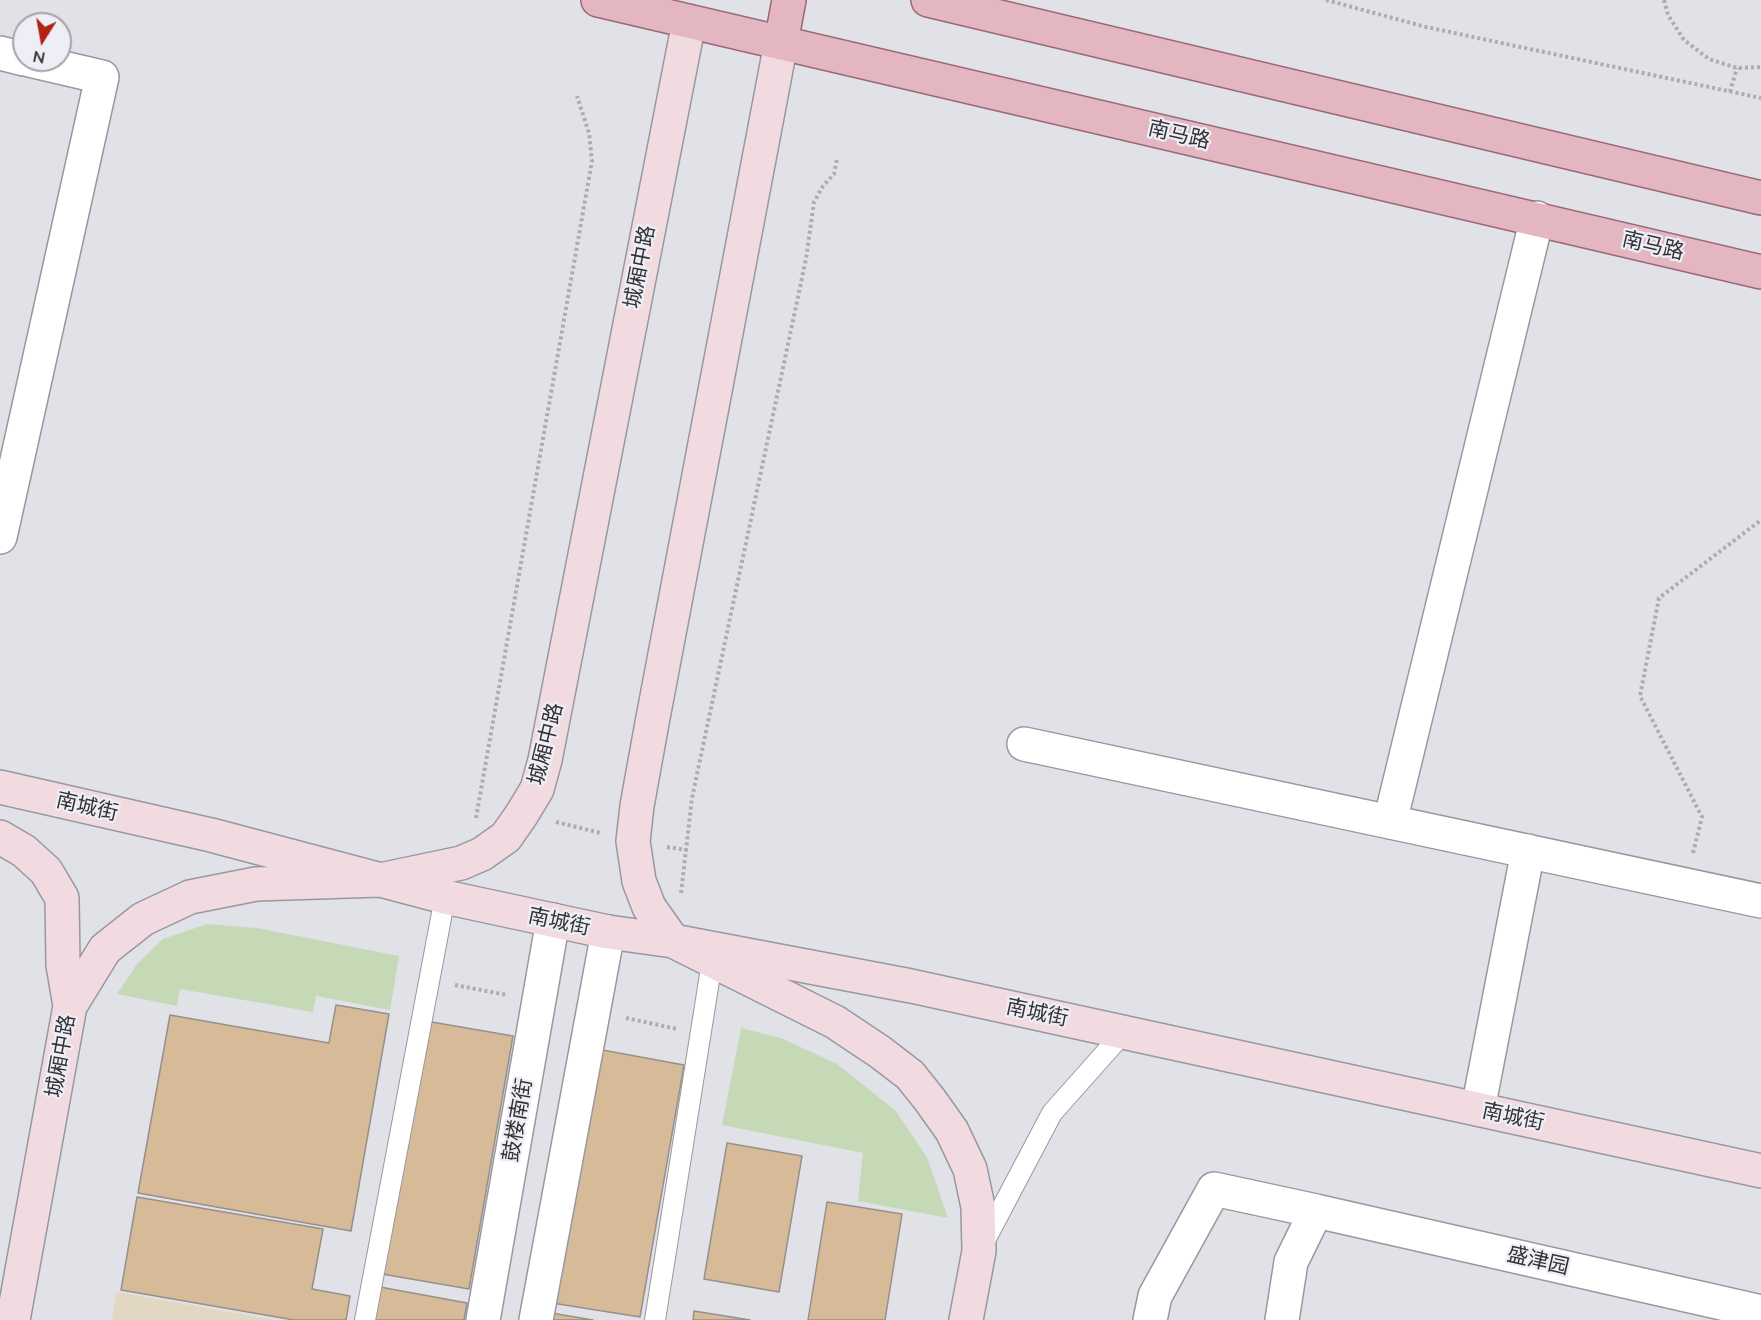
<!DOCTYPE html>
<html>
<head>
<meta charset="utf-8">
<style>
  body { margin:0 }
  #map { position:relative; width:1761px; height:1320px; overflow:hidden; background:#e1e1e8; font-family:Mulish,sans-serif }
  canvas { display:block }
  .north { position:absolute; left:12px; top:12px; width:60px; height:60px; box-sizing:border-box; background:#eeeef6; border:2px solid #a3a3a9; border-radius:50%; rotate:191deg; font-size:16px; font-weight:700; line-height:24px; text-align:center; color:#333335 }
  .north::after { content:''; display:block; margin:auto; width:21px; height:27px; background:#b12215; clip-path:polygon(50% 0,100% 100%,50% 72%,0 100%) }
</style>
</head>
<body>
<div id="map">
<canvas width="1761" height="1320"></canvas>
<div class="north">N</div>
</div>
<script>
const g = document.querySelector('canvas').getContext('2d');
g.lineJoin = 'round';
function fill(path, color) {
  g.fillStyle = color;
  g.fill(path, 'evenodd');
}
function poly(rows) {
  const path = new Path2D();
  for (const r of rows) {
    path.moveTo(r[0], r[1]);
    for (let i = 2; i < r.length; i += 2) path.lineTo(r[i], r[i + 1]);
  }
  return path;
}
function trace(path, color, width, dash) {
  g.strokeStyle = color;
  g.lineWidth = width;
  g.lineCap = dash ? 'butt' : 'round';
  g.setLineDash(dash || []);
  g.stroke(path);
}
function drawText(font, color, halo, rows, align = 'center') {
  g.font = font + ' Mulish,"Noto Sans SC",sans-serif';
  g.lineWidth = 4.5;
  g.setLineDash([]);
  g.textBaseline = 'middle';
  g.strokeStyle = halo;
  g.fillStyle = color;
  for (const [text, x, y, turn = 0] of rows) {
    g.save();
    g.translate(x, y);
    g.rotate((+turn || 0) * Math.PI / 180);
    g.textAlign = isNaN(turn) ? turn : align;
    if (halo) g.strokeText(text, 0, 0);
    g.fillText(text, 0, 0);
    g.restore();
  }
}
const education = poly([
  [116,1292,276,1320,112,1320]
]);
const green = poly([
  [207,924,257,928,399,956,390,1010,316,996,313,1012,180,989,177,1006,117,994,137,964,163,939],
  [741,1028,781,1038,837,1064,895,1110,927,1157,948,1218,858,1201,863,1153,722,1125]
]);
const building = poly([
  [336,1005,389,1014,351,1231,138,1193,170,1015,329,1043,336,1005],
  [426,1021,513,1036,469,1289,382,1274,426,1021],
  [597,1049,684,1065,640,1317,552,1303,597,1049],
  [727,1143,802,1156,779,1292,704,1279,727,1143],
  [137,1197,323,1229,312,1289,350,1296,346,1320,294,1320,121,1290,137,1197],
  [827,1202,902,1214,885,1320,808,1320,827,1202],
  [380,1287,467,1303,464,1320,374,1320,380,1287],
  [694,1311,750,1320,693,1320,694,1311],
  [551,1313,593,1320,550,1320,551,1313]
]);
const path = poly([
  [1326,0,1426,27,1761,98],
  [1664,0,1668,15,1684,40,1709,59,1737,68,1761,67],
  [1730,92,1737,68],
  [476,818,592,161,589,133,577,96],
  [556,822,601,833],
  [667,847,687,850],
  [1693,853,1702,817,1640,696,1659,598,1761,520],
  [681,893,692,798,806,259,814,202,823,186,834,174,837,159],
  [455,985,507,995],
  [626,1018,677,1029]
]);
const lane = poly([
  [983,1244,1052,1113,1124,1032],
  [365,1320,445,897],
  [655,1320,712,962]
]);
const street = poly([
  [0,53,24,59],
  [0,537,102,77,29,60],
  [1024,744,1761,901],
  [1390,822,1537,218],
  [1478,1109,1528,851],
  [483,1320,553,920],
  [536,1320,608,932],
  [1150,1320,1155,1296,1214,1189,1316,1211],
  [1282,1320,1291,1262,1316,1211,1761,1312]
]);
const secondary = poly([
  [781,43,652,723,637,806,633,841,639,881,649,907,673,941,835,1022,880,1052,910,1075,930,1100,952,1131,970,1169,978,1207,979,1251,966,1320],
  [0,787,211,835,445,897,608,932,673,941,911,986,1761,1171],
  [0,837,24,851,46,871,62,898,63,965,70,1006],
  [13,1320,70,1006,105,949,143,919,190,897,256,884,380,880,461,863,482,854,506,837,522,814,537,789,545,760,689,22]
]);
const primary = poly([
  [598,0,1761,272],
  [928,0,1761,198],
  [781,43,789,0]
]);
const streetNames = [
  ["南马路",1179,135,13],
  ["南马路",1653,246,13],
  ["城厢中路",640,267,-79],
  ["城厢中路",546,744,-76],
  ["南城街",87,807,13],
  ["南城街",559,922,12],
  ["南城街",1037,1013,12],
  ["城厢中路",61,1056,-80],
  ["南城街",1513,1117,12],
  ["鼓楼南街",518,1120,-80],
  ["盛津园",1538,1261,13]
];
fill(education, '#e2d7c2');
fill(green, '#c6d9b7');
fill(building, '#d7bb98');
trace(building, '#95908b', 1.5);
trace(lane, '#98989f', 22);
trace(street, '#98989f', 36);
trace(secondary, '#98989f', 36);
trace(primary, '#9a6876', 36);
trace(path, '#acacb2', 4, [3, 3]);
trace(lane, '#fff', 20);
trace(street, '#fff', 33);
trace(secondary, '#f1dae0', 33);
trace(primary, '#e3b6c2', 33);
drawText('21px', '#333335', '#eeeef6', streetNames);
</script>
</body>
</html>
